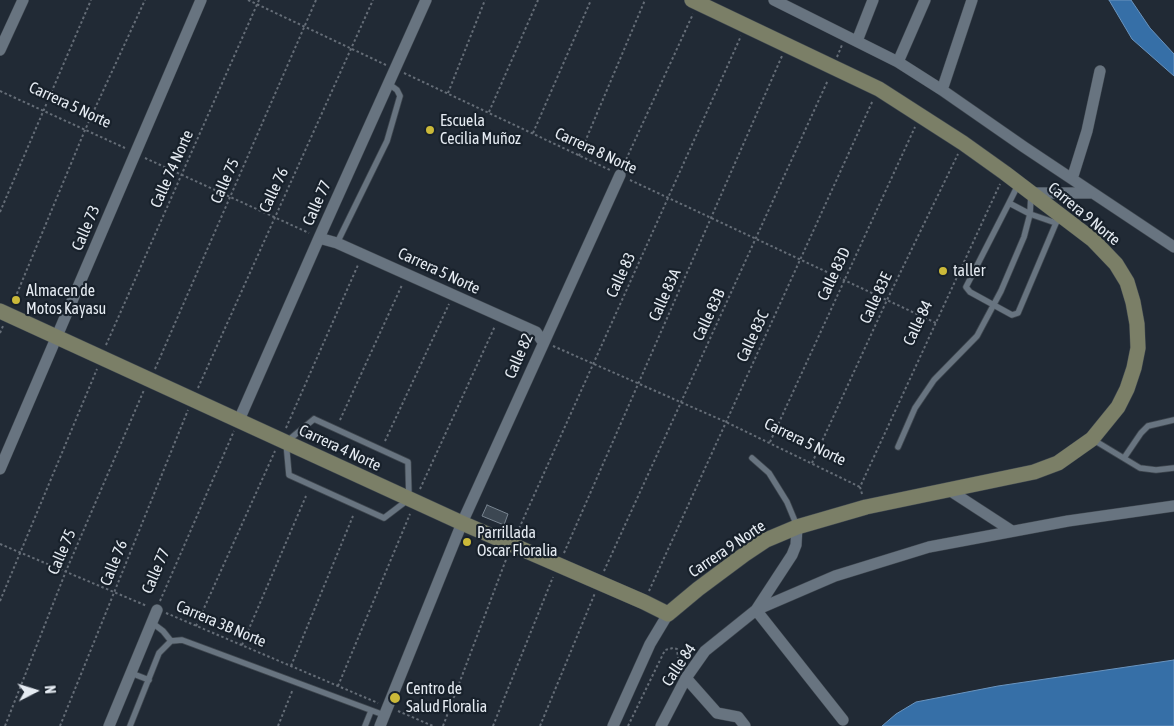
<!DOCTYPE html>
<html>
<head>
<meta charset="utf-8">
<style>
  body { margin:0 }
  #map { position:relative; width:1174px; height:726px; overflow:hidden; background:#212a35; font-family:"Asap Condensed",sans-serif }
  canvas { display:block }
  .north { position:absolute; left:10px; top:666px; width:50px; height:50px; -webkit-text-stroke:4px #18212b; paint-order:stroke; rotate:85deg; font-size:14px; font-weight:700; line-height:20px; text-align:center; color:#e5ebf2 }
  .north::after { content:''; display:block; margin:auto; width:18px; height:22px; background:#e5ebf2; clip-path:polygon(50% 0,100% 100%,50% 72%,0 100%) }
</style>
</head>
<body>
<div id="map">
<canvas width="1174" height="726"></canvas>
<div class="north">N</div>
</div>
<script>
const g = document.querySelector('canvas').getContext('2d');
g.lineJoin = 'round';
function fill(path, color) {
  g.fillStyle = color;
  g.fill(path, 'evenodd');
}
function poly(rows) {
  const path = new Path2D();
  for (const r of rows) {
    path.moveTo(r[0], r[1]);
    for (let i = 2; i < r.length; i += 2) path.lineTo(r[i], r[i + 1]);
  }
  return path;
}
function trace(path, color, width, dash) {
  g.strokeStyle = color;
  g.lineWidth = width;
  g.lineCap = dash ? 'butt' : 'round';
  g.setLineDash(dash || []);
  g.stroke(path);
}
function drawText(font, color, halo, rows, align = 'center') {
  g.font = font + ' "Asap Condensed",sans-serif';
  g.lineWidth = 4.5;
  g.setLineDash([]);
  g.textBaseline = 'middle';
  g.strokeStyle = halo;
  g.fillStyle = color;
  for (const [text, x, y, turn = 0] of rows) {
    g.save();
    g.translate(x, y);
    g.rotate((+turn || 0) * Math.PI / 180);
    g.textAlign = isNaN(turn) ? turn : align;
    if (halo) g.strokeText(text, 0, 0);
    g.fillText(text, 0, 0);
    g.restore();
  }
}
const water = poly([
  [1109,0,1131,0,1150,28,1174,54,1174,76,1132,39,1109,0],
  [1174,660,1174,726,882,726,896,714,916,702,998,686,1174,660]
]);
const building = poly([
  [487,505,508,514,504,525,482,516,487,505]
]);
const path = poly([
  [248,0,386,65],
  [837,57,842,45],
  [404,73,610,170],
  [0,91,125,148],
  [448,93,485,0],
  [489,112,538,0],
  [533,133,591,0],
  [579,156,645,0],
  [145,158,309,233],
  [624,164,693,14],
  [630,180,936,323],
  [0,212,91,0],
  [13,303,85,130,145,0],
  [0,333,3,326],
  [106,345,259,0],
  [553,346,726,422,860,487],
  [155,369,316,0],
  [198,388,373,0],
  [340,420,402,285],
  [286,428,358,265],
  [385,441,449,304],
  [770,442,915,127],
  [812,463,887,300,958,154],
  [420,489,495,326],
  [862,494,860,487,1000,184],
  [517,533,741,36],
  [0,544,147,606],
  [564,553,782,56],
  [604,571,828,80],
  [649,591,873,100],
  [0,601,97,369],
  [160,601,234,431],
  [166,613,378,703],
  [196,626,275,451],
  [242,645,306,496],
  [291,666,353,516],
  [338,686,410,514],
  [398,711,433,726],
  [5,726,66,571,144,390],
  [60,726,188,410],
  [278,726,293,689],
  [443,726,507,557],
  [493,726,553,577],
  [540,726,595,593],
  [628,726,665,650,673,648,677,649,679,668]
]);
const lane = poly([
  [1009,203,1018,185],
  [1056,223,1018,313,1012,315,970,292,966,287,1009,203,1030,214,1056,223,1062,216],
  [337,243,387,141,400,96,397,90,389,84],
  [314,419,408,462,409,499,384,518,289,475,286,442,314,419],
  [1092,439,1140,468,1156,470,1174,468],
  [898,447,915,408,934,380,977,336,1001,291,1024,237,1030,214,1031,195],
  [752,458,769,473,787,502,797,526],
  [1124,458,1141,433,1148,426,1174,420],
  [151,622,163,631,171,641],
  [131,673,149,680],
  [130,726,159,653,171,641,182,640,384,715],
  [365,726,371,711]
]);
const street = poly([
  [774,0,898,62,942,90,1024,147,1174,247],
  [857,41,873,0],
  [0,50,23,0],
  [898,62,925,0],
  [942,90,972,0],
  [1072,179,1087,131,1100,71],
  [1031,193,1092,193],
  [319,238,337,243,536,332,543,342],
  [239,420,319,238,426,0],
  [0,469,201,0],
  [949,490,1012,531],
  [756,610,843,720],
  [756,610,792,555,796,545,797,527],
  [686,678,717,713,738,717,745,726],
  [109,726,157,610],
  [380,726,462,523,620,175],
  [613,726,650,644,668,614],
  [661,726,686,678,705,651,756,610,835,576,929,547,1068,521,1174,506]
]);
const secondary = poly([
  [0,311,462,523,644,602,668,614,698,589,745,554,766,540,797,527,866,507,1034,472,1058,463,1092,439,1118,407,1127,389,1134,368,1138,348,1137,324,1133,302,1127,282,1116,264,1093,240,1005,173,963,143,879,89,692,0]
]);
const markers = [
  [430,130,5,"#cbb939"],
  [943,271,5,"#cbb939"],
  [16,300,5,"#cbb939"],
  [467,542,5,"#cbb939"],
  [395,698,6,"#cbb939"]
];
const streetNames = [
  ["Carrera 5 Norte",70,105,25],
  ["Carrera 8 Norte",596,151,25],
  ["Calle 74 Norte",172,169,-66],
  ["Calle 75",225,181,-66],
  ["Calle 76",274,190,-65],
  ["Calle 77",317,203,-66],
  ["Carrera 9 Norte",1084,214,40],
  ["Calle 73",86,228,-67],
  ["Carrera 5 Norte",439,271,25],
  ["Calle 83D",834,274,-65],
  ["Calle 83",621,275,-65],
  ["Calle 83A",665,295,-66],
  ["Calle 83E",876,298,-65],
  ["Calle 83B",709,315,-65],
  ["Calle 84",918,323,-65],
  ["Calle 83C",753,336,-65],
  ["Calle 82",519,356,-66],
  ["Carrera 5 Norte",805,442,26],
  ["Carrera 4 Norte",340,448,25],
  ["Carrera 9 Norte",727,549,-34],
  ["Calle 75",62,552,-67],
  ["Calle 76",114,563,-68],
  ["Calle 77",156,571,-67],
  ["Carrera 3B Norte",221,624,23],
  ["Calle 84",679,665,-56]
];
const poiNames = [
  ["Escuela",440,121],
  ["Cecilia Muñoz",440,139],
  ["taller",953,271],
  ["Almacen de",26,291],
  ["Motos Kayasu",26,309],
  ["Parrillada",477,533],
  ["Oscar Floralia",477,551],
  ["Centro de",406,689],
  ["Salud Floralia",406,707]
];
fill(water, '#366fa7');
trace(water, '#6a94be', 1);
fill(building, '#3c4752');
trace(building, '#788490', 1);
trace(lane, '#3f474f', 7);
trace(street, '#3f474f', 12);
trace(secondary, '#3f474f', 16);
trace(path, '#656d77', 2, [2.5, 2.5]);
trace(lane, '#687480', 5.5);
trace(street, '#687480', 11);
trace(secondary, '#7b7f67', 15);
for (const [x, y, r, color] of markers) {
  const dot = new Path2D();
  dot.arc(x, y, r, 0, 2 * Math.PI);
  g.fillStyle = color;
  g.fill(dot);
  trace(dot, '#18212b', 2);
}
drawText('16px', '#e5ebf2', '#18212b', streetNames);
drawText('16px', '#e5ebf2', '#18212b', poiNames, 'left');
</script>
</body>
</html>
